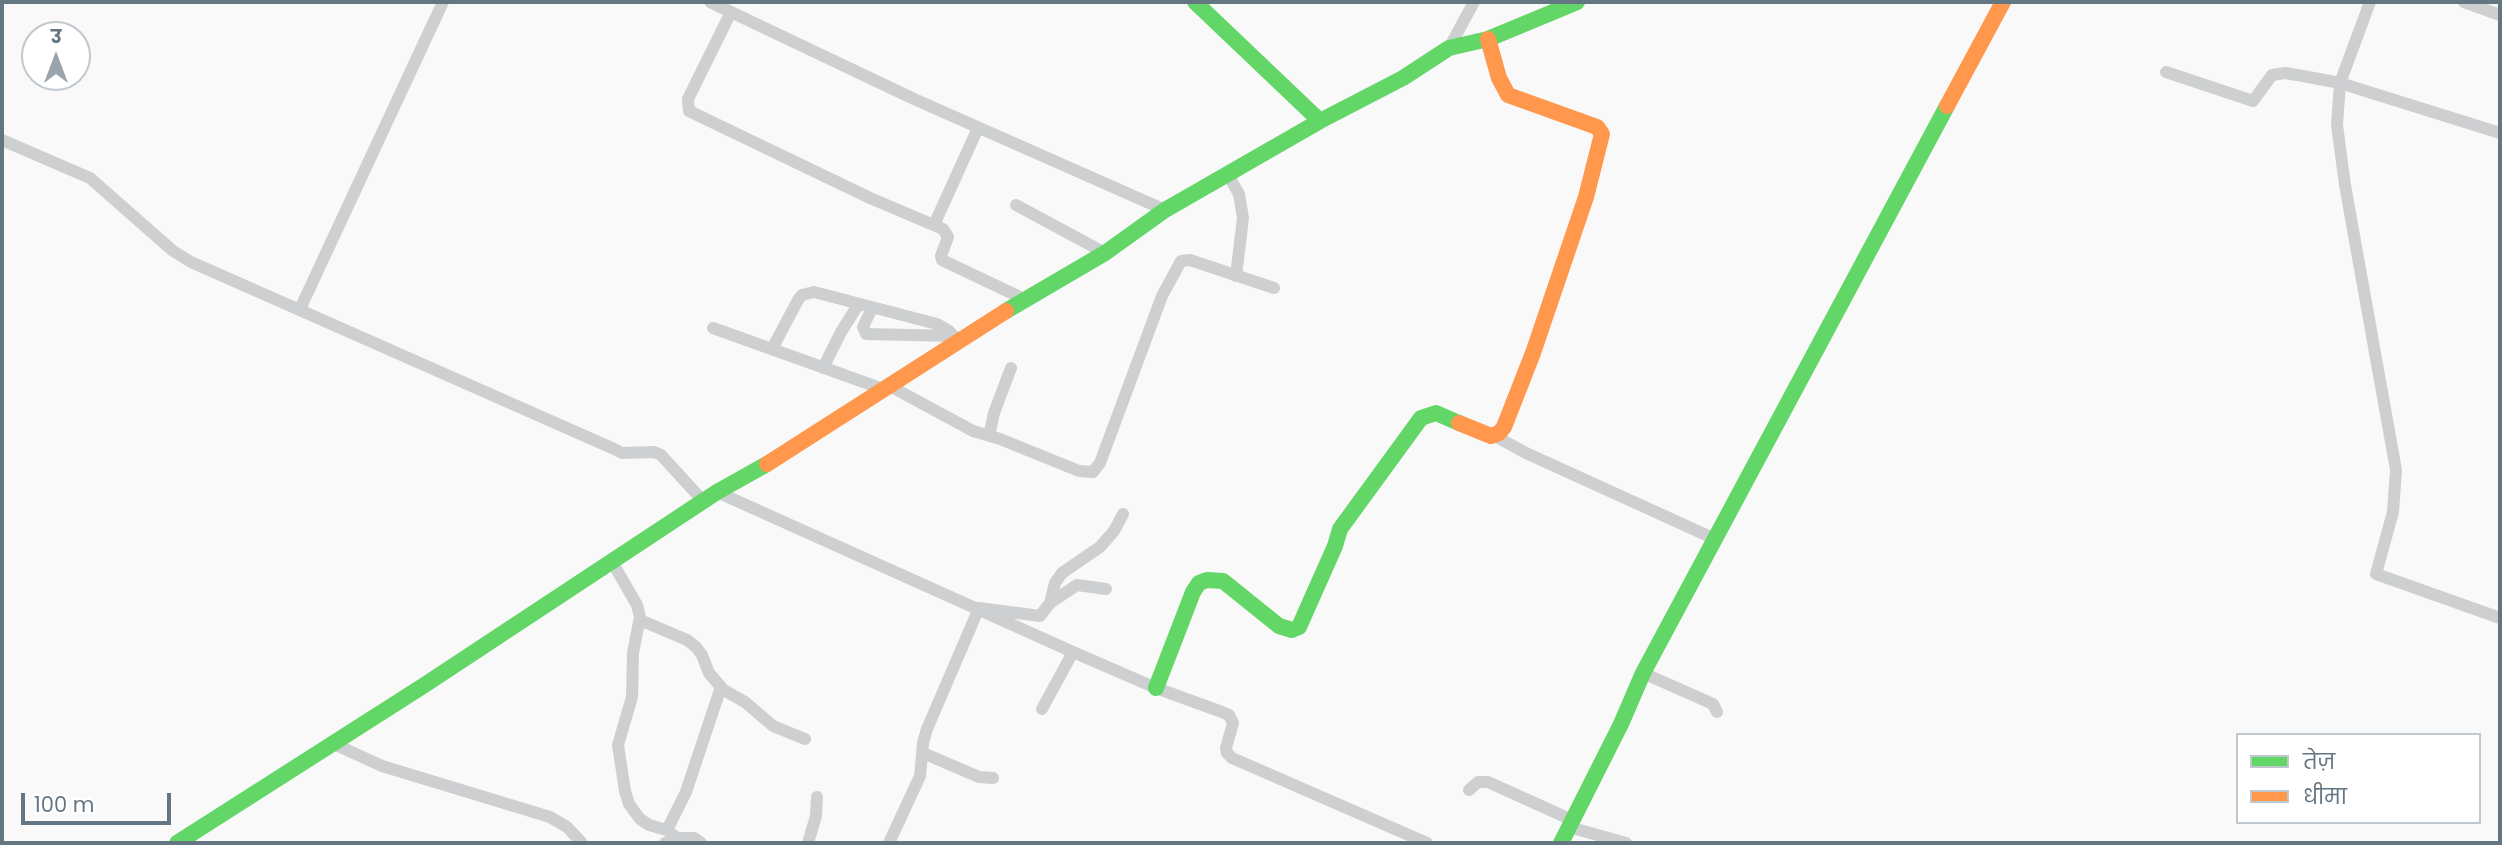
<!DOCTYPE html>
<html>
<head>
<meta charset="utf-8">
<style>
  body { margin:0 }
  #map { position:relative; width:2502px; height:845px; overflow:hidden; background:#f9f9f9; font-family:Poppins,"Noto Sans Devanagari",sans-serif }
  canvas { display:block }
  .frame { position:absolute; inset:0; border:4px solid #657683; pointer-events:none }
  .legend { position:absolute; left:2236px; top:733px; width:245px; height:91px; box-sizing:border-box; background:#fff; border:2px solid #c1c8cd; margin:0; padding:9px 12px; list-style:none; font-size:21px; color:#657683 }
  .legend li { display:flex; align-items:center; gap:14px; height:35px }
  .legend b { width:35px; border:2px solid #c1c8cd }
  .north { position:absolute; left:21px; top:21px; width:70px; height:70px; box-sizing:border-box; background:#fff; border:2px solid #c1c8cd; border-radius:50%; rotate:0deg; font-size:19px; font-weight:700; line-height:28px; text-align:center; color:#657683 }
  .north::after { content:''; display:block; margin:auto; width:24px; height:32px; background:#99a4ac; clip-path:polygon(50% 0,100% 100%,50% 72%,0 100%) }
  .scale { position:absolute; left:21px; top:793px; width:150px; height:32px; box-sizing:border-box; border:4px solid #657683; border-top:0; padding-left:9px; font-size:21px; line-height:24px; white-space:nowrap; color:#657683; -webkit-text-stroke:5px #fff; paint-order:stroke }
</style>
</head>
<body>
<div id="map">
<canvas width="2502" height="845"></canvas>
<div class="frame"></div>
<ul class="legend">
<li><b style="height:9px;background:#63d668"></b>तेज़</li>
<li><b style="height:9px;background:#ff974d"></b>धीमा</li>
</ul>
<div class="north">उ</div>
<div class="scale">100 m</div>
</div>
<script>
const g = document.querySelector('canvas').getContext('2d');
g.lineJoin = 'round';
function poly(rows) {
  const path = new Path2D();
  for (const r of rows) {
    path.moveTo(r[0], r[1]);
    for (let i = 2; i < r.length; i += 2) path.lineTo(r[i], r[i + 1]);
  }
  return path;
}
function trace(path, color, width, dash) {
  g.strokeStyle = color;
  g.lineWidth = width;
  g.lineCap = dash ? 'butt' : 'round';
  g.setLineDash(dash || []);
  g.stroke(path);
}
const street = poly([
  [710,2,914,99,1165,210],
  [2370,2,2340,83,2337,125,2345,185,2396,470,2393,512,2376,574,2500,618],
  [2464,2,2500,15],
  [731,12,688,99,689,111,870,198,943,229,948,237,941,256,942,260,1024,299],
  [1449,48,1474,2],
  [2166,72,2253,101,2272,75,2285,73,2303,76,2340,83,2500,133],
  [2,140,90,178,173,251,191,262,612,448,622,453,654,452,661,455,704,502],
  [1228,175,1239,194,1243,218,1236,276],
  [1016,205,1105,253],
  [934,225,978,128],
  [872,308,863,327,866,334,954,336],
  [300,309,443,2],
  [713,328,883,389],
  [772,349,798,300,802,295,814,292,937,324,949,331,959,342],
  [823,368,841,332,858,305],
  [888,385,973,431,1000,439,1079,471,1093,472,1100,463,1162,296,1181,261,1190,260,1274,288],
  [989,436,994,413,1011,368],
  [1495,436,1526,453,1715,539],
  [717,492,1073,652,1156,688,1222,712,1229,715,1233,723,1226,748,1227,753,1232,758,1427,843],
  [611,560,637,605,640,617,633,653,632,697,618,745,625,791,629,804,640,819,649,825,667,830,677,838],
  [1050,603,1055,583,1062,573,1100,547,1114,531,1123,514],
  [640,620,687,640,696,647,702,655,709,673,721,687,686,792,667,830],
  [1643,673,1713,704,1717,712],
  [722,689,745,702,773,726,805,739],
  [1042,709,1073,652],
  [334,744,382,766,550,817,567,827,582,843],
  [923,753,979,777,993,778],
  [1469,790,1478,782,1488,782,1572,820],
  [1569,827,1626,843],
  [665,843,677,838,694,838,701,843],
  [808,843,816,816,817,797],
  [889,843,920,776,923,743,927,729,979,608,1040,616,1050,603,1077,585,1106,589]
]);
const fast = poly([
  [1195,2,1320,121],
  [1006,311,1105,253,1165,210,1320,121,1403,78,1449,48,1488,39,1577,2],
  [1156,688,1193,592,1199,583,1207,580,1223,581,1279,626,1292,630,1299,627,1335,546,1340,529,1421,418,1436,413,1459,423],
  [177,843,423,686,717,492,767,464],
  [1561,843,1621,724,1643,673,1947,106]
]);
const slow = poly([
  [1947,106,2003,2],
  [1459,423,1491,436,1499,433,1504,427,1533,353,1586,197,1602,134,1597,127,1508,95,1499,78,1488,39],
  [767,464,1006,311]
]);
trace(street, '#cecfd0', 12);
trace(fast, '#63d668', 16);
trace(slow, '#ff974d', 16);
</script>
</body>
</html>
